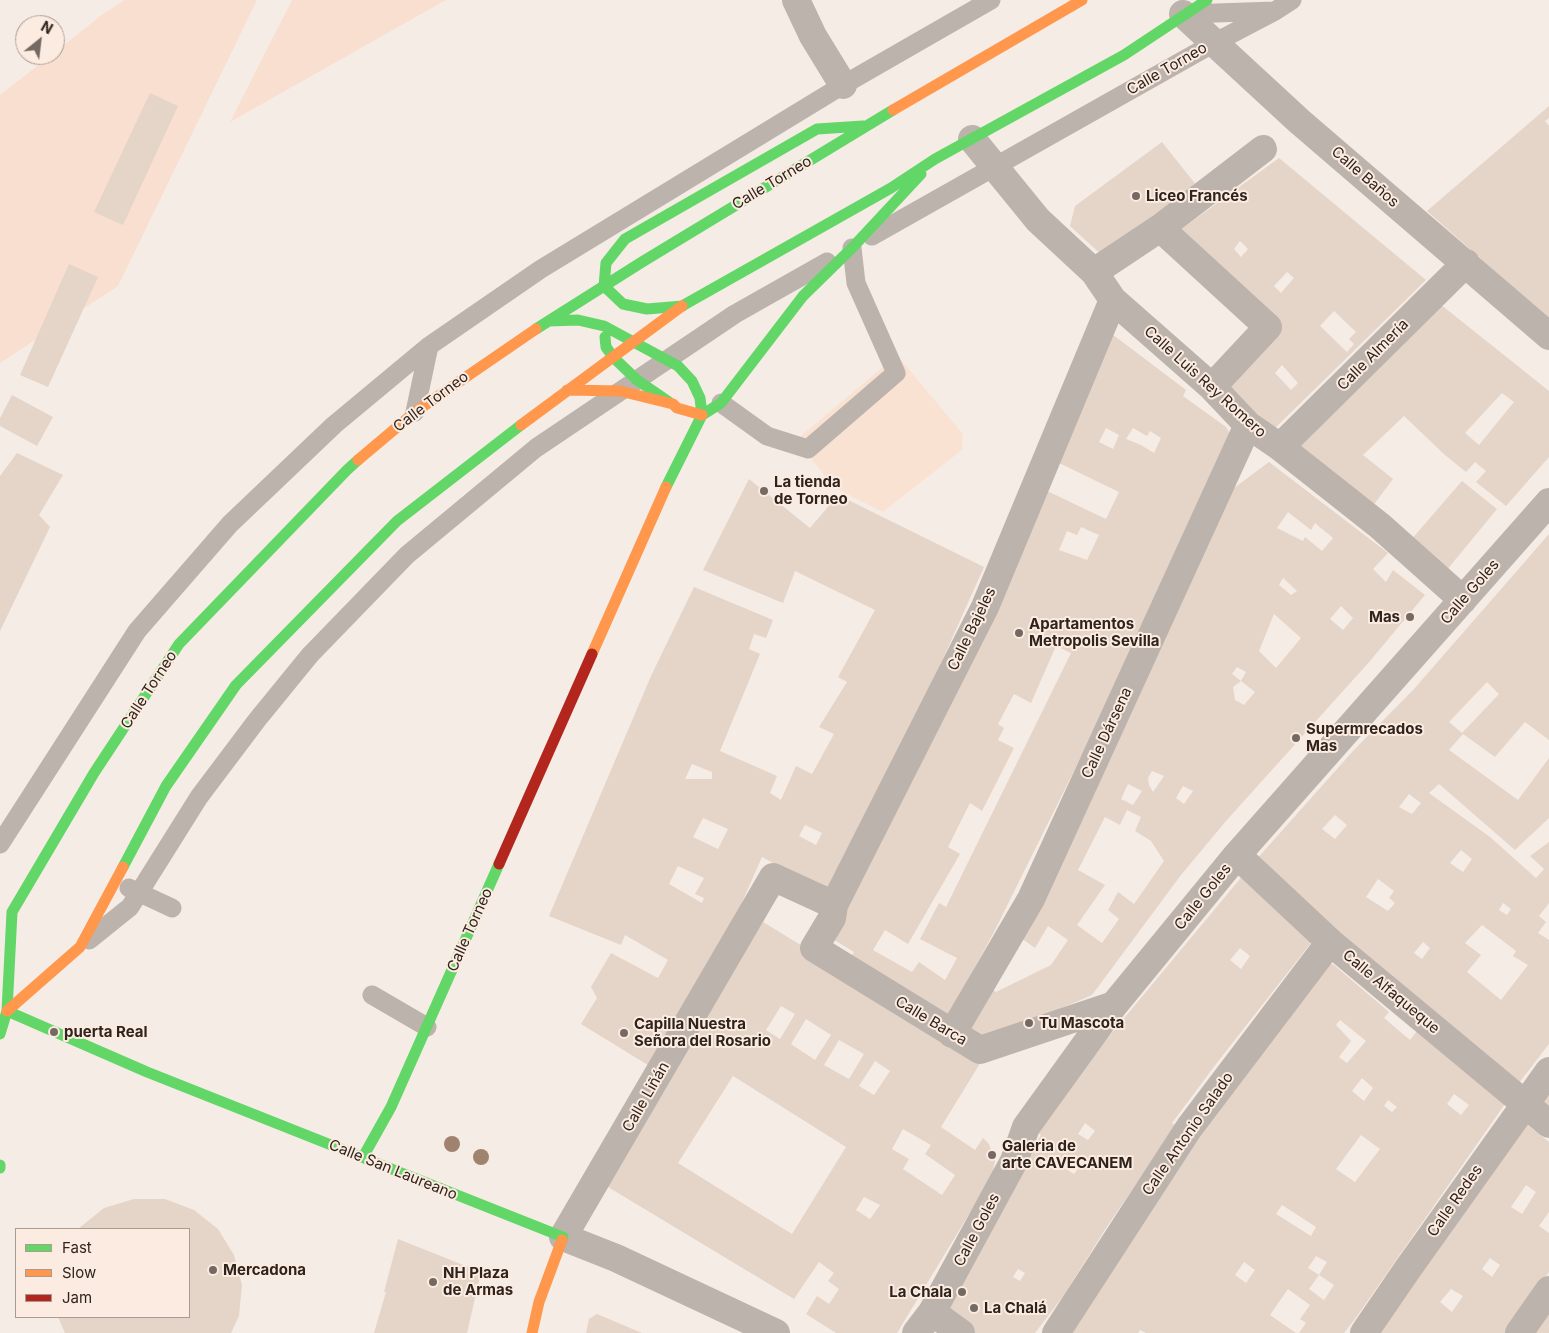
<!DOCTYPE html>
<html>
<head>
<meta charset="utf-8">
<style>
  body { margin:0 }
  #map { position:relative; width:1549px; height:1333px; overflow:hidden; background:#f6ece6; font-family:Inter,sans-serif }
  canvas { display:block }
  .legend { position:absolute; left:15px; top:1228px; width:175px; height:90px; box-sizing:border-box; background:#fcebe0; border:1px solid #aa9b92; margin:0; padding:6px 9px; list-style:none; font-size:15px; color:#2e241d }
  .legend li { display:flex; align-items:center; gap:10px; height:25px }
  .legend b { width:25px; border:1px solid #aa9b92 }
  .north { position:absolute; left:15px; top:15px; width:50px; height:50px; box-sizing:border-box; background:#fcebe0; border:1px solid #aa9b92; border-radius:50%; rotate:29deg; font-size:14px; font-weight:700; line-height:20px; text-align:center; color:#2e241d }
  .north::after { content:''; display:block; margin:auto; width:18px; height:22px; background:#746a63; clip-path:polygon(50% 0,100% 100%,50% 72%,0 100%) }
</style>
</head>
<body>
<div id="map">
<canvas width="1549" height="1333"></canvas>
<ul class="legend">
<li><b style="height:6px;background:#63d668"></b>Fast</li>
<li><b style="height:6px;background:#ff974d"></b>Slow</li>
<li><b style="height:6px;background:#b3261e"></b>Jam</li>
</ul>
<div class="north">N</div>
</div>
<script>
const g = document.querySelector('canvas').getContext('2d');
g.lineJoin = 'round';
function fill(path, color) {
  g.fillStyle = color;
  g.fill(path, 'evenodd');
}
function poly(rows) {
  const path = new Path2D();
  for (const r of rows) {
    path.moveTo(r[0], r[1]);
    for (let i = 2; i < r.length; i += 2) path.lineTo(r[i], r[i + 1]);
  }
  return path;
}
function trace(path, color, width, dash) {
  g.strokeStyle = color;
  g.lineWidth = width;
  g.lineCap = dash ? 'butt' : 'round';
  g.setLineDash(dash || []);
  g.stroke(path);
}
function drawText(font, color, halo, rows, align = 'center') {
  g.font = font + ' Inter,sans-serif';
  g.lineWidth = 4;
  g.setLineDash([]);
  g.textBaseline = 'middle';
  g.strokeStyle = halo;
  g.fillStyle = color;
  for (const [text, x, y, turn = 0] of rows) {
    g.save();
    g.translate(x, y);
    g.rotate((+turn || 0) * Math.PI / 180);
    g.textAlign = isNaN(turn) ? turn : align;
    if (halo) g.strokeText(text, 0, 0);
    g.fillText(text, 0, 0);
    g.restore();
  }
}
const built = poly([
  [897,355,963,434,962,450,883,512,835,488,796,440]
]);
const green = poly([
  [125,0,257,0,118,286,0,363,0,95,51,55,55,55,55,52,103,14],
  [292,0,446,0,230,122]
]);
const building = poly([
  [150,93,178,106,123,225,94,212],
  [1549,106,1549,118,1545,121,1549,126,1549,319,1427,211],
  [1162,142,1197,186,1104,257,1070,226,1075,206],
  [1279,158,1426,280,1269,434,1219,391,1278,331,1172,236],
  [1240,241,1248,249,1241,257,1234,249],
  [1287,272,1294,278,1281,293,1274,286],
  [1334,311,1356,332,1349,339,1354,344,1347,352,1320,326],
  [1282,365,1298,383,1291,390,1275,373],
  [69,264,98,277,48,387,20,375],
  [1440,304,1549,391,1549,457,1506,506,1476,482,1486,471,1475,462,1466,472,1445,455,1404,416,1363,455,1393,479,1369,511,1293,446],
  [1502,393,1514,402,1479,445,1465,433],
  [1112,334,1186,390,1183,396,1226,427,1231,435,1122,674,994,932,945,1022,847,963,854,952,831,938,1043,489,1106,519,1119,492,1055,461],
  [1106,428,1119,435,1113,449,1099,442],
  [1133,428,1147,436,1150,431,1161,438,1154,453,1141,445,1126,439],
  [1081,527,1099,535,1087,560,1059,550,1067,531,1077,535],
  [1056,646,1071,653,946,907,939,903,920,939,957,958,945,980,919,962,912,972,873,950,885,930,908,944,960,854,948,847,970,803,982,811,1014,748,998,740,1004,728,998,724,1014,694,1031,703],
  [12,395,53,417,37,446,0,426,0,418],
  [17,453,63,475,39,515,50,527,0,631,0,476],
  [1269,462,1388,553,1373,569,1386,582,1393,570,1425,595,1370,661,1226,821,1181,875,1092,995,976,1045,958,1033,985,985,996,992,1051,965,1068,940,1048,926,1035,948,1018,936,1226,494],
  [1288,512,1311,530,1315,523,1333,538,1322,551,1305,537,1303,541,1277,528],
  [1283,578,1297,591,1291,595,1279,585],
  [1341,606,1353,618,1343,630,1330,619],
  [1274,614,1301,638,1276,668,1259,651],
  [1237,667,1246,672,1241,681,1255,692,1244,705,1235,700,1233,687,1241,681,1232,674],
  [1152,771,1164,776,1153,792,1149,785,1148,778],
  [1128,784,1142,791,1133,805,1121,799],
  [1183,786,1193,791,1184,804,1176,798],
  [1127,810,1141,817,1135,831,1151,841,1164,861,1134,904,1118,892,1108,910,1119,919,1102,943,1077,925,1105,885,1078,870,1105,817,1120,825],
  [749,479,810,528,838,495,984,567,941,663,829,893,762,857,736,916,651,1067,581,1024,597,998,591,987,611,953,658,978,668,960,625,935,621,945,549,916,651,676,694,587,773,620,766,638,754,634,749,649,760,654,720,751,777,776,770,793,781,800,796,766,812,774,834,734,819,727,847,682,838,677,875,610,795,571,783,603,703,570],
  [692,764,712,772,712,779,685,779],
  [703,818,728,829,718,849,693,837],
  [805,825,822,833,816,845,799,836],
  [678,866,704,878,695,894,704,898,702,903,669,884],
  [1462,481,1497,509,1446,571,1410,541],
  [1549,534,1549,740,1525,722,1495,757,1463,734,1449,750,1518,800,1549,758,1549,818,1515,850,1439,784,1429,793,1490,837,1536,878,1544,869,1530,856,1549,842,1549,903,1539,916,1546,922,1538,933,1549,940,1549,1044,1519,1083,1255,861,1353,751,1414,689],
  [1487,682,1499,694,1462,733,1449,722],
  [1409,794,1421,803,1412,814,1399,807],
  [1335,815,1347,825,1335,839,1322,829],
  [1461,850,1472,859,1463,872,1450,863],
  [1378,879,1394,891,1389,898,1395,903,1388,911,1366,897],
  [1503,903,1511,909,1507,915,1499,910],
  [1482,925,1516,951,1513,956,1528,965,1501,1000,1467,972,1481,955,1465,943],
  [1423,942,1430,948,1422,959,1414,953],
  [1244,874,1314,939,1216,1064,1172,1123,1176,1126,1106,1228,1064,1295,1035,1333,961,1333,938,1316,1041,1135,1034,1131,1071,1082],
  [1240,948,1250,956,1241,969,1230,960],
  [1085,1123,1095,1131,1088,1140,1078,1134],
  [1065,1154,1071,1159,1074,1155,1083,1162,1074,1174,1058,1164],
  [1018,1269,1025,1273,1020,1281,1013,1277],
  [763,922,984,1057,941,1127,975,1150,983,1138,989,1144,995,1161,992,1176,897,1333,836,1333,806,1314,817,1296,829,1304,839,1289,828,1281,834,1273,819,1262,794,1299,603,1184],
  [781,1006,795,1014,780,1039,766,1030],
  [806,1019,831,1035,815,1060,791,1044],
  [839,1040,864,1054,849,1079,824,1065],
  [875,1061,890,1071,874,1095,859,1086],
  [733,1076,846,1147,792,1234,678,1163],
  [903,1129,931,1145,925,1154,955,1175,942,1195,903,1169,909,1159,892,1149],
  [864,1197,880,1205,870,1219,856,1210],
  [1327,963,1334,965,1389,1012,1384,1018,1410,1040,1417,1031,1507,1101,1355,1319,1344,1333,1299,1333,1306,1323,1300,1319,1310,1305,1288,1289,1270,1315,1296,1333,1146,1333,1140,1330,1138,1333,1065,1333,1209,1109],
  [1340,1020,1366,1041,1347,1063,1339,1057,1351,1041,1336,1025],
  [1362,1078,1373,1088,1364,1101,1352,1091],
  [1454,1094,1469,1105,1461,1115,1447,1104],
  [1388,1100,1397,1107,1392,1112,1384,1106],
  [1361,1135,1380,1149,1355,1182,1336,1169],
  [1282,1205,1316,1227,1311,1236,1276,1214],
  [1316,1256,1327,1262,1319,1275,1334,1285,1324,1300,1309,1289,1319,1275,1308,1268],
  [1244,1262,1255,1270,1246,1283,1235,1275],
  [1549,1090,1549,1108,1541,1101],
  [1524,1122,1549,1142,1549,1212,1539,1226,1549,1233,1549,1272,1505,1333,1371,1333],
  [1526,1185,1536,1192,1522,1214,1511,1207],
  [1490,1258,1500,1265,1492,1277,1482,1269],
  [1451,1289,1463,1296,1452,1312,1440,1302],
  [134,1199,165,1199,194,1210,218,1229,234,1255,242,1285,239,1316,231,1333,65,1333,58,1317,189,1317,189,1229,78,1229,104,1208],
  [398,1239,481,1272,467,1333,374,1333,386,1292,384,1292],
  [1549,1303,1549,1333,1528,1333],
  [597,1314,642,1333,586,1333,589,1319]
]);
const lane = poly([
  [1187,14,1275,11,1292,0],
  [872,236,1214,43,1275,11],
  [721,403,767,436,808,449,896,373,856,283,852,248],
  [415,412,429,346],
  [0,844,137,631,230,524,334,425,429,346,541,269,843,85,991,0],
  [129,888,172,908],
  [89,940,130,907,199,797,257,720,310,655,407,555,536,448,735,314,827,262],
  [372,995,427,1027]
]);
const street = poly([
  [796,0,813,36,843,85],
  [1183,14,1299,121,1549,336],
  [972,139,1038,220,1094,272,1113,300,1212,387,1248,425,1280,447,1380,526,1463,600],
  [1160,228,1263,149],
  [1094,272,1160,228,1268,327,1212,387],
  [1113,300,985,607,834,905,832,918,814,948,980,1050,1114,1005],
  [1280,447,1466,263],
  [1237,855,1330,942,1549,1124],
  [952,1034,1031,899,1248,425],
  [932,1312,961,1333],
  [776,1333,616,1258,563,1237,773,877,834,905],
  [916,1333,932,1312,1014,1161,1026,1127,1114,1005,1237,855,1549,502],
  [1056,1333,1189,1128,1330,942],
  [1364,1333,1407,1270,1549,1071],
  [1519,1333,1549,1290]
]);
const fast = poly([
  [604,286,606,263,625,239,817,129,863,126],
  [604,286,623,304,647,309,683,306],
  [682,306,891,188,935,159,1124,55,1207,0],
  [549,321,578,320,604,326,678,366,692,381,700,398,702,415],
  [536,329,642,262,893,110],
  [605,337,606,347,613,357,637,380,669,402],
  [666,487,702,415,721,403,803,296,852,248,921,174],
  [123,867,166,786,236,685,397,521,521,425],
  [7,1011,147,1072,563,1237,562,1240],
  [0,1034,7,1011,12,912,94,773,179,644,347,470,358,460],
  [363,1157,391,1107,499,864],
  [0,1165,0,1168]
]);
const slow = poly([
  [893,110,1082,0],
  [567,390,620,391,673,404,677,408,702,415],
  [521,425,682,306],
  [358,460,415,412,536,329],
  [592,654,666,487],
  [7,1011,80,947,123,867],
  [532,1333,539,1302,562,1240]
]);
const jam = poly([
  [499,864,592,654]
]);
const trees = [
  [452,1144],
  [481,1157]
];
const markers = [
  [1136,196,5,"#746a63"],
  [764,491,5,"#746a63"],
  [1410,617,5,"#746a63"],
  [1019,633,5,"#746a63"],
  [1296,738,5,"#746a63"],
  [1029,1023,5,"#746a63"],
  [54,1032,5,"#746a63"],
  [624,1033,5,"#746a63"],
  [992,1155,5,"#746a63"],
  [213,1270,5,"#746a63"],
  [433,1282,5,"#746a63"],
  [962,1292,5,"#746a63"],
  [974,1308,5,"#746a63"]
];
const streetNames = [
  ["Calle Torneo",1167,69,-30],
  ["Calle Baños",1365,177,41],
  ["Calle Torneo",772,183,-31],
  ["Calle Almería",1373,355,-45],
  ["Calle Luis Rey Romero",1205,382,42],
  ["Calle Torneo",431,402,-37],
  ["Calle Goles",1470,592,-49],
  ["Calle Bajeles",972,629,-64],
  ["Calle Torneo",149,690,-57],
  ["Calle Dársena",1107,733,-65],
  ["Calle Goles",1203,897,-51],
  ["Calle Torneo",470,930,-66],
  ["Calle Alfaqueque",1391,992,40],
  ["Calle Barca",931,1021,31],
  ["Calle Liñán",646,1097,-60],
  ["Calle Antonio Salado",1188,1134,-55],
  ["Calle San Laureano",393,1170,22],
  ["Calle Redes",1455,1201,-55],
  ["Calle Goles",977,1230,-62]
];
const poiNames = [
  ["Liceo Francés",1146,196],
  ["La tienda",774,482],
  ["de Torneo",774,499],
  ["Mas",1400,617,"right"],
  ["Apartamentos",1029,624],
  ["Metropolis Sevilla",1029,641],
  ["Supermrecados",1306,729],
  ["Mas",1306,746],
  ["Tu Mascota",1039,1023],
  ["Capilla Nuestra",634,1024],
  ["Señora del Rosario",634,1041],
  ["puerta Real",64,1032],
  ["Galeria de",1002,1146],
  ["arte CAVECANEM",1002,1163],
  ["Mercadona",223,1270],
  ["NH Plaza",443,1273],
  ["de Armas",443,1290],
  ["La Chala",952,1292,"right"],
  ["La Chalá",984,1308]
];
fill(built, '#fae2d3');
fill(green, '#f8dfd0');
fill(building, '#e5d4c8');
trace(lane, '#bdb3ad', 19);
trace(street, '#bdb3ad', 28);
trace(fast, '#63d668', 11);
trace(slow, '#ff974d', 11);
trace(jam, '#b3261e', 11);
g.fillStyle = '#9f836e';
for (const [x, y] of trees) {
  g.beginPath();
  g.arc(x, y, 8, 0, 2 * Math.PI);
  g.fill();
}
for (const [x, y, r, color] of markers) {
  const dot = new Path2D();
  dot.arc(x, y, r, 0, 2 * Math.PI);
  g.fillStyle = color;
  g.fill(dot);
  trace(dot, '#fcebe0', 2);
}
drawText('15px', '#2e241d', '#fcebe0', streetNames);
drawText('bold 15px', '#2e241d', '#fcebe0', poiNames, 'left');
</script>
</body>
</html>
